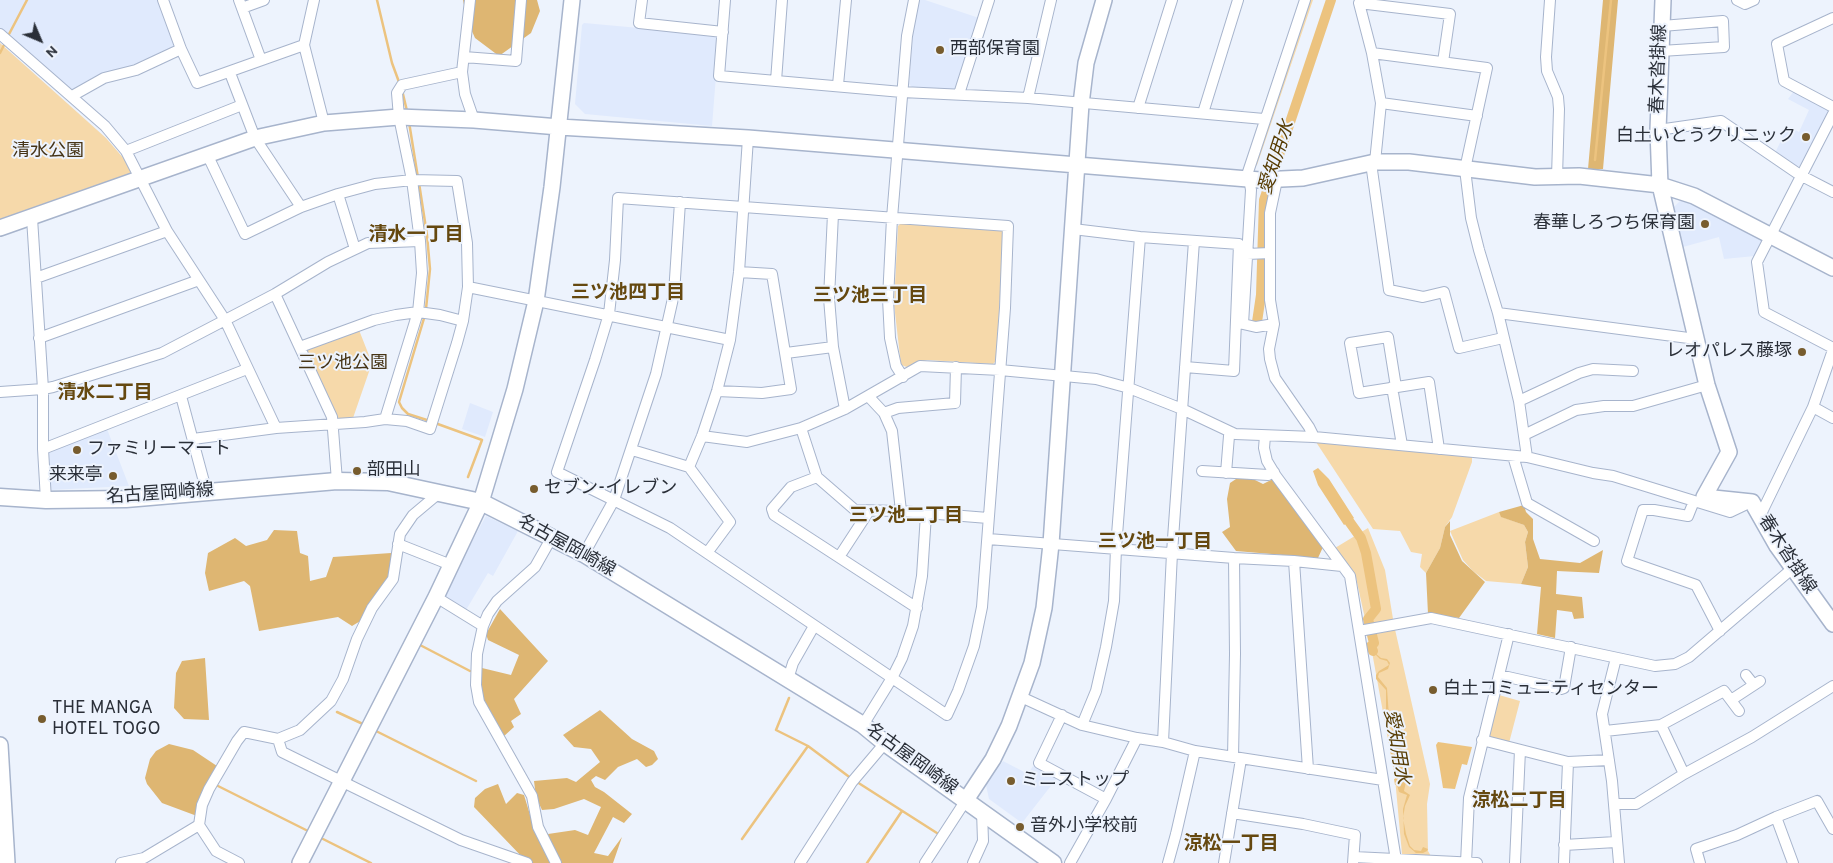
<!DOCTYPE html>
<html>
<head>
<meta charset="utf-8">
<style>
  body { margin:0 }
  #map { position:relative; width:1833px; height:863px; overflow:hidden; background:#edf3fd; font-family:Overpass,sans-serif }
  canvas { display:block }
  .north { position:absolute; left:15px; top:15px; width:50px; height:50px; -webkit-text-stroke:4px #edf3fd; paint-order:stroke; rotate:135deg; font-size:14px; font-weight:700; line-height:20px; text-align:center; color:#2a2f38 }
  .north::after { content:''; display:block; margin:auto; width:18px; height:22px; background:#2a2f38; clip-path:polygon(50% 0,100% 100%,50% 72%,0 100%) }
</style>
</head>
<body>
<div id="map">
<canvas width="1833" height="863"></canvas>
<div class="north">N</div>
</div>
<script>
const g = document.querySelector('canvas').getContext('2d');
g.lineJoin = 'round';
function fill(path, color) {
  g.fillStyle = color;
  g.fill(path, 'evenodd');
}
function poly(rows) {
  const path = new Path2D();
  for (const r of rows) {
    path.moveTo(r[0], r[1]);
    for (let i = 2; i < r.length; i += 2) path.lineTo(r[i], r[i + 1]);
  }
  return path;
}
function trace(path, color, width, dash) {
  g.strokeStyle = color;
  g.lineWidth = width;
  g.lineCap = dash ? 'butt' : 'round';
  g.setLineDash(dash || []);
  g.stroke(path);
}
function drawText(font, color, halo, rows, align = 'center') {
  g.font = font + ' Overpass,"Noto Sans JP",sans-serif';
  g.lineWidth = 4;
  g.setLineDash([]);
  g.textBaseline = 'middle';
  g.strokeStyle = halo;
  g.fillStyle = color;
  for (const [text, x, y, turn = 0] of rows) {
    g.save();
    g.translate(x, y);
    g.rotate((+turn || 0) * Math.PI / 180);
    g.textAlign = isNaN(turn) ? turn : align;
    if (halo) g.strokeText(text, 0, 0);
    g.fillText(text, 0, 0);
    g.restore();
  }
}
const built = poly([
  [0,0,158,0,176,43,174,49,72,91,0,28],
  [918,0,925,0,979,18,958,87,954,90,912,87,909,84,914,21],
  [584,23,716,35,719,38,712,126,585,114,575,104,582,25],
  [1794,91,1827,108,1829,113,1800,166,1796,167,1775,153,1788,126,1799,132,1809,110,1788,99],
  [1681,200,1708,211,1760,238,1762,243,1755,256,1724,259,1719,237,1683,247,1673,208],
  [470,403,493,412,485,437,462,429],
  [107,429,129,486,49,490,47,454,50,450],
  [486,516,518,531,493,576,488,573,466,610,447,600,443,594],
  [1003,761,1028,774,1033,766,1057,778,1022,823,989,799,986,785]
]);
const green = poly([
  [1310,0,1313,0,1257,165,1253,168],
  [0,43,106,138,125,160,131,170,129,178,0,221],
  [902,222,1002,230,1004,233,996,361,993,364,927,360,916,362,907,367,901,365,894,304,898,226],
  [359,330,372,363,353,418,341,420,336,416,306,353,308,348],
  [1316,442,1472,456,1472,462,1452,517,1445,527,1440,548,1426,573,1420,567,1422,554,1411,552,1400,531,1373,529],
  [1499,512,1502,517,1524,525,1528,532,1525,542,1528,567,1521,584,1486,581,1473,571,1463,560,1450,531],
  [1368,528,1385,570,1394,625,1430,784,1427,804,1428,851,1435,863,1406,863,1402,854,1395,778,1370,641,1356,578,1335,548],
  [1499,695,1520,701,1509,743,1492,739,1489,734]
]);
const forest = poly([
  [463,0,537,0,540,11,531,33,499,56,475,38,467,20],
  [1603,0,1618,0,1603,169,1588,169],
  [1239,477,1251,478,1263,484,1273,479,1323,547,1318,558,1236,551,1222,532,1230,527,1227,499,1230,483],
  [1524,505,1526,512,1533,519,1533,539,1540,559,1580,563,1603,550,1599,573,1557,571,1556,594,1582,597,1584,618,1574,619,1572,612,1557,610,1555,638,1537,634,1541,587,1521,584,1528,567,1525,542,1528,532,1524,525,1501,517,1499,512],
  [1450,521,1450,535,1462,561,1485,582,1459,618,1428,614,1426,573,1440,548,1445,527],
  [274,530,297,531,300,553,308,556,310,581,326,577,333,557,391,553,391,567,388,578,362,620,352,626,338,617,259,631,250,586,244,581,209,591,205,573,208,553,235,538,246,546,267,540],
  [500,609,548,661,514,699,521,714,511,721,514,727,503,737,484,703,481,686,482,668,511,675,519,655,488,640,486,634],
  [205,658,209,720,184,719,174,708,176,673,182,661],
  [600,710,632,739,654,751,658,759,652,765,646,767,637,759,618,767,605,780,596,776,591,780,595,787,604,792,632,814,624,823,613,817,594,853,608,856,622,837,613,863,559,863,549,843,548,834,575,830,588,835,601,807,584,799,554,809,542,810,536,797,534,781,567,778,576,782,600,762,591,749,574,747,563,735],
  [169,744,193,750,217,766,197,816,162,803,147,784,145,778,150,759,156,751],
  [498,784,506,804,517,793,524,795,534,828,550,863,531,863,525,860,474,807,475,798,485,789]
]);
const water = poly([
  [1318,468,1329,479,1354,518,1344,525,1318,485,1313,471],
  [1372,640,1375,640,1378,643,1373,648,1374,652,1381,658,1387,659,1390,663,1388,669,1379,673,1378,677,1387,688,1389,717,1406,760,1407,777,1404,791,1410,795,1405,806,1403,818,1406,834,1410,846,1414,850,1421,851,1423,847,1428,849,1427,851,1423,853,1416,853,1409,847,1404,834,1403,809,1407,795,1399,792,1397,785,1395,785,1394,779,1398,778,1394,761,1392,761,1391,756,1394,756,1394,754,1391,754,1390,749,1392,748,1391,742,1397,743,1386,711,1386,690,1376,679,1376,675,1379,671,1389,665,1387,661,1380,659,1373,652,1369,643],
  [1438,742,1472,747,1467,765,1462,764,1455,789,1443,788,1436,745]
]);
const stream = poly([
  [377,0,392,63,399,82],
  [7,38,27,0],
  [0,53,5,43],
  [402,90,407,111],
  [409,122,418,178],
  [1595,160,1611,0],
  [419,183,427,235,430,269,426,309],
  [425,315,399,402,402,408,408,414,430,421],
  [435,423,482,440,468,477],
  [420,645,470,671],
  [789,698,776,730,808,746,852,779],
  [337,712,365,725],
  [374,730,476,781],
  [857,782,940,835],
  [218,786,310,832],
  [319,837,371,863],
  [742,839,808,746],
  [867,863,902,811]
]);
const canal = poly([
  [1257,322,1261,295,1264,200,1331,0],
  [1341,510,1361,538,1366,553,1376,609,1368,619,1374,643,1371,646,1373,651]
]);
const street = poly([
  [163,0,181,49,197,83,304,45],
  [239,0,261,60],
  [314,0,304,45,324,123],
  [470,0,462,72,465,94,474,120],
  [642,0,639,23,723,32],
  [725,0,719,76,902,92,1028,98,1264,119],
  [1550,0,1546,57,1547,71,1558,97,1559,109,1557,177],
  [1737,0,1745,4,1754,0],
  [242,8,264,0],
  [1833,18,1777,44,1784,81,1833,107],
  [0,34,105,126,126,151,167,231,225,320,276,428],
  [1661,51,1724,47,1723,21,1662,26],
  [1372,53,1487,68,1465,169,1471,218,1479,250,1498,313,1519,401,1527,457],
  [464,57,516,61,521,0],
  [230,73,255,138,301,207],
  [776,81,782,0],
  [838,85,846,0],
  [959,94,989,0],
  [72,96,104,78,136,70,181,49],
  [1028,98,1051,0],
  [1381,103,1477,116],
  [1138,108,1172,0],
  [1203,113,1238,0],
  [1833,114,1757,262,1764,312,1833,348],
  [1658,130,1721,121,1800,175,1833,192],
  [126,151,242,105],
  [1375,162,1381,103,1372,53,1359,3,1450,14,1443,62],
  [1371,163,1389,290,1423,297,1444,292,1459,348,1503,338],
  [1277,180,1270,213,1270,300,1274,324,1269,349,1270,359,1275,378,1309,427,1314,437],
  [338,194,355,249],
  [618,198,1008,226,1005,308,982,607,974,646,958,691,947,715,670,528,557,472,595,360,609,314,615,260,618,198],
  [833,214,829,298,833,347,845,409],
  [32,218,43,389,43,449,46,500],
  [1073,229,1140,237,1239,244,1234,371,1185,367],
  [1247,254,1270,253],
  [36,278,167,231],
  [468,287,730,340],
  [275,294,332,417,337,481],
  [1498,313,1696,339],
  [1274,324,1256,327,1243,324,1251,190,1248,172,1305,0],
  [39,338,199,280],
  [300,347,374,320,396,315,418,312,440,315,463,321],
  [1833,350,1813,407,1833,418],
  [786,353,833,347],
  [903,377,896,366,890,338,888,299,892,218,907,36,914,0],
  [1392,387,1402,445],
  [1396,387,1388,337,1350,343,1359,393,1429,382,1439,449],
  [717,391,762,393,791,389,772,274,739,272],
  [0,392,43,389,53,387,162,353,275,294,328,262,368,243,420,241],
  [181,396,207,493],
  [869,397,884,413,892,431,901,511],
  [1519,401,1579,373,1593,369,1633,371],
  [884,413,898,408,955,403,956,367],
  [385,419,418,312,422,273,420,241,412,180,399,117,397,93,402,85,462,72],
  [801,428,817,477,855,510,901,511,988,518],
  [1524,435,1576,410,1604,406,1633,406,1707,385],
  [702,436,747,442,801,428,845,409,920,366,1000,370,1096,379,1129,388,1182,409,1235,434,1314,437,1527,457,1593,473,1613,476,1730,512,1751,502],
  [1265,436,1264,448,1267,461,1276,476,1350,576,1396,860],
  [193,439,276,428,365,422,385,419,407,421,430,429,457,343,463,321,468,287,467,243,457,181,412,180,375,184,338,194,301,207,245,234,207,154],
  [43,449,247,369],
  [632,450,689,467,730,522,707,553],
  [1513,456,1527,503,1594,541],
  [689,467,702,436,717,391,730,340,739,272,748,138],
  [1202,471,1268,475,1274,472],
  [1226,473,1229,436,1231,432],
  [817,477,791,487,772,509,774,515,917,608],
  [1694,501,1688,516,1654,510,1643,510,1627,561,1696,585,1720,631],
  [1760,516,1813,407],
  [552,537,535,567,497,601,488,614,483,626,477,654,476,685,479,702,532,796,538,827,556,863],
  [988,539,1234,558,1294,561,1342,566],
  [398,544,451,565],
  [584,554,614,500,656,374,674,294,680,202],
  [839,557,869,511],
  [1294,561,1308,769],
  [436,597,483,626],
  [1359,631,1431,618,1655,666,1675,664,1689,657,1793,568],
  [1616,658,1602,714,1612,781,1619,863],
  [1499,675,1561,689,1564,688,1571,647],
  [1746,675,1754,685],
  [788,679,793,663,814,626],
  [1021,697,1082,725,1137,738,1163,742,1195,751,1383,780],
  [1731,700,1760,681],
  [1062,715,1039,763,1106,799],
  [863,725,892,678,902,658,913,626,922,576,926,514],
  [1082,725,1096,691,1106,647,1114,601,1116,548,1140,237],
  [1661,725,1684,774],
  [1605,731,1661,725,1724,691,1739,711],
  [278,739,282,752,343,782,461,840,527,863],
  [1482,740,1568,762,1609,760],
  [1163,742,1172,553,1194,241],
  [1233,757,1235,654,1234,558],
  [1614,804,1636,804,1684,774,1752,737,1833,686],
  [1232,813,1303,824,1355,835,1353,863],
  [1776,817,1793,863],
  [1564,845,1616,842],
  [1354,857,1477,863],
  [121,863,144,858,199,825],
  [239,863,216,851,199,825,202,805,209,789,237,741,244,732,278,739,300,730,331,701,343,679,357,639,372,608,393,579,400,534,413,515,438,494],
  [800,863,852,782,885,743],
  [925,863,966,800],
  [973,863,983,841,982,811],
  [1070,863,1106,799,1137,738],
  [1168,863,1176,834,1195,751],
  [1224,863,1241,759],
  [1466,863,1469,798,1509,634],
  [1515,863,1520,750],
  [1564,863,1568,762],
  [1700,863,1696,849,1737,835,1776,817,1817,801,1833,829]
]);
const secondary = poly([
  [1663,0,1658,130,1660,185,1707,385,1729,452,1704,497,1752,502,1777,546,1833,624],
  [0,228,255,138,324,123,399,117,474,120,559,127,748,138,1260,180,1303,178,1375,162,1409,162,1535,177,1579,176,1660,185,1694,196,1833,268],
  [0,745,7,863],
  [966,800,993,759,1009,726,1032,663,1044,608,1051,544,1081,104,1086,63,1104,0],
  [300,863,436,597,481,502,515,389,536,301,552,187,572,0]
]);
const primary = poly([
  [0,497,46,500,126,499,337,481,388,482,481,502,584,554,863,725,885,743,1053,863]
]);
const markers = [
  [940,50,5,"#775c2e"],
  [1806,137,5,"#775c2e"],
  [1705,224,5,"#775c2e"],
  [1802,352,5,"#775c2e"],
  [77,450,5,"#775c2e"],
  [357,471,5,"#775c2e"],
  [113,476,5,"#775c2e"],
  [534,489,5,"#775c2e"],
  [1433,690,5,"#775c2e"],
  [42,719,5,"#775c2e"],
  [1011,781,5,"#775c2e"],
  [1020,827,5,"#775c2e"]
];
const poiNames = [
  ["西部保育園",950,50],
  ["白土いとうクリニック",1796,137,"right"],
  ["春華しろつち保育園",1695,224,"right"],
  ["レオパレス藤塚",1792,352,"right"],
  ["ファミリーマート",87,450],
  ["部田山",367,471],
  ["来来亭",103,476,"right"],
  ["セブン-イレブン",544,489],
  ["白土コミュニティセンター",1443,690],
  ["THE MANGA",52,709],
  ["HOTEL TOGO",52,730],
  ["ミニストップ",1021,781],
  ["音外小学校前",1030,827]
];
const streetNames = [
  ["春木沓掛線",1660,69,-88],
  ["名古屋岡崎線",160,495,-4],
  ["名古屋岡崎線",566,547,29],
  ["春木沓掛線",1786,555,57],
  ["名古屋岡崎線",911,760,36]
];
const parkNames = [
  ["清水公園",48,152],
  ["三ツ池公園",343,364]
];
const waterNames = [
  ["愛知用水",1278,158,-72],
  ["愛知用水",1395,747,80]
];
const neighbourhoodNames = [
  ["清水一丁目",416,236],
  ["三ツ池四丁目",628,294],
  ["三ツ池三丁目",870,297],
  ["清水二丁目",105,394],
  ["三ツ池二丁目",906,517],
  ["三ツ池一丁目",1155,543],
  ["涼松二丁目",1519,802],
  ["涼松一丁目",1231,845]
];
fill(built, '#e0eafd');
fill(green, '#f6d9aa');
fill(forest, '#deb672');
fill(water, '#ecc37f');
trace(stream, '#ecc37f', 2.5);
trace(canal, '#ecc37f', 10);
trace(street, '#a7b4cc', 12);
trace(secondary, '#a7b4cc', 18);
trace(primary, '#a7b4cc', 19);
trace(street, '#fff', 10);
trace(secondary, '#fff', 15);
trace(primary, '#fff', 16);
for (const [x, y, r, color] of markers) {
  const dot = new Path2D();
  dot.arc(x, y, r, 0, 2 * Math.PI);
  g.fillStyle = color;
  g.fill(dot);
  trace(dot, '#edf3fd', 2);
}
drawText('18px', '#2a2f38', '#edf3fd', poiNames, 'left');
drawText('18px', '#2a2f38', '#edf3fd', streetNames);
drawText('18px', '#463416', '#edf3fd', parkNames);
drawText('italic 19px', '#583d04', '#edf3fd', waterNames);
drawText('bold 19px', '#65480f', '#edf3fd', neighbourhoodNames);
</script>
</body>
</html>
